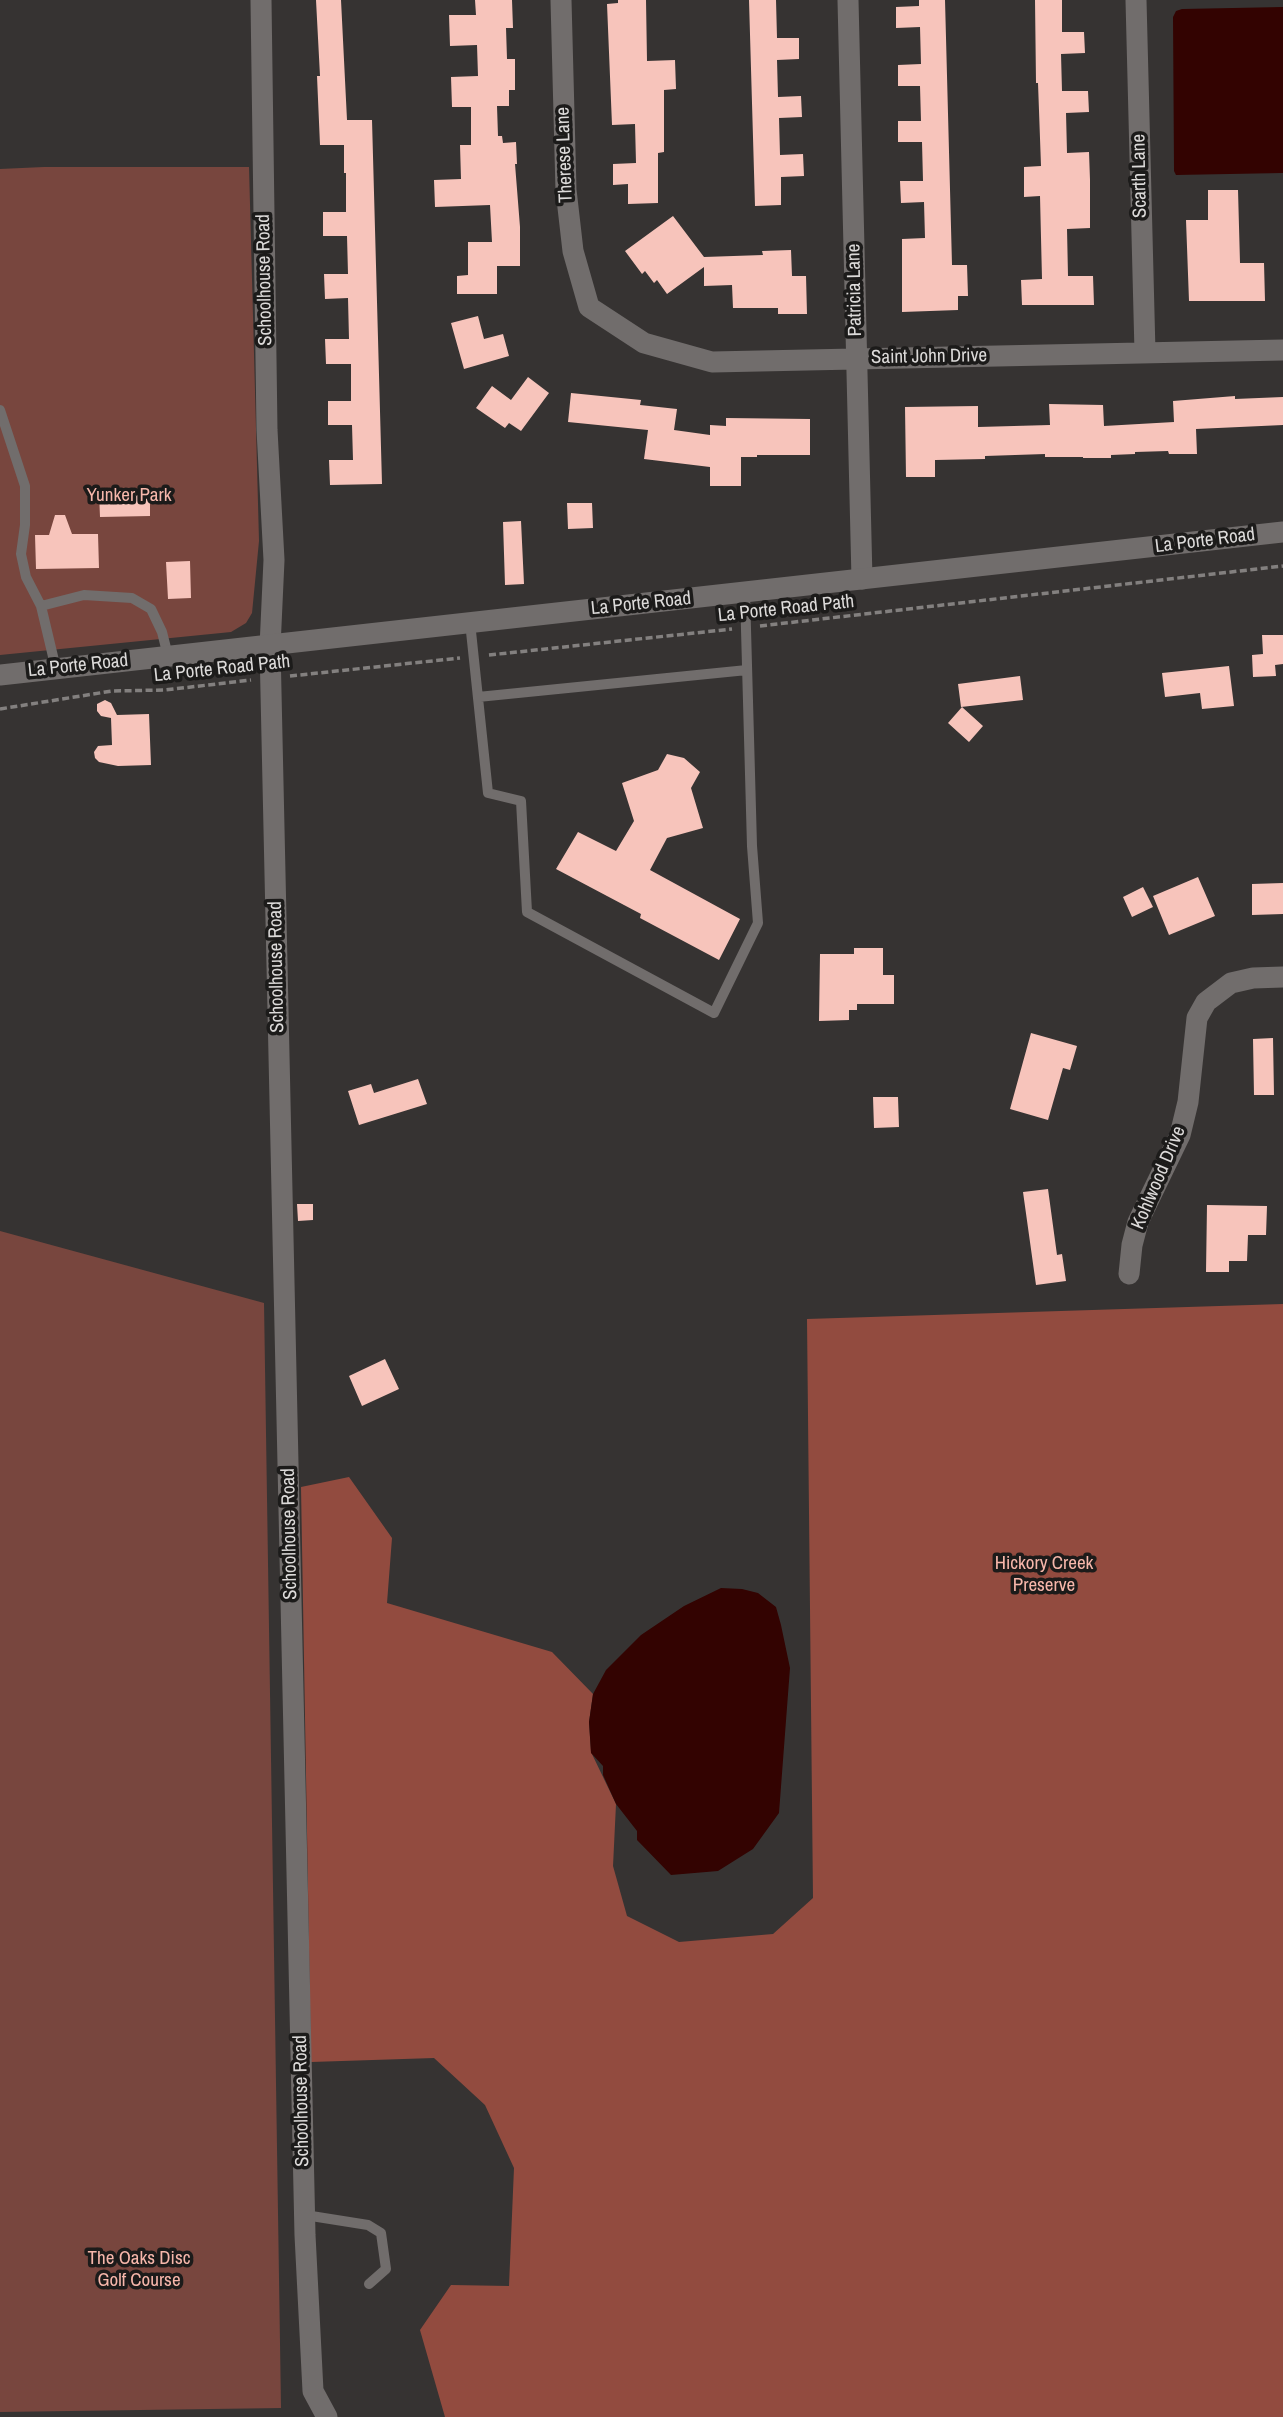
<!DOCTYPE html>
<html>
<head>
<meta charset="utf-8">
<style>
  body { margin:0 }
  canvas { display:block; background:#363332 }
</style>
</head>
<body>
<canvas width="1283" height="2417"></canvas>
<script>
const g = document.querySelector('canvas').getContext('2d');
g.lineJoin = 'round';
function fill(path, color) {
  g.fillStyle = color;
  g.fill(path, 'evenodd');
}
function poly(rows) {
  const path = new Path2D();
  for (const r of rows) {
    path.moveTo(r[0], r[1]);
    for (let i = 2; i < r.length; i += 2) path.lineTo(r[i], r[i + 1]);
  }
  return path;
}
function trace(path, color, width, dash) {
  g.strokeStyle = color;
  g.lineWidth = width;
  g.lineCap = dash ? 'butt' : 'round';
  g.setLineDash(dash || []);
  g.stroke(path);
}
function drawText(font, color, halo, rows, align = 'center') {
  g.font = font + ' "Archivo Narrow",sans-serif';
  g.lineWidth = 7;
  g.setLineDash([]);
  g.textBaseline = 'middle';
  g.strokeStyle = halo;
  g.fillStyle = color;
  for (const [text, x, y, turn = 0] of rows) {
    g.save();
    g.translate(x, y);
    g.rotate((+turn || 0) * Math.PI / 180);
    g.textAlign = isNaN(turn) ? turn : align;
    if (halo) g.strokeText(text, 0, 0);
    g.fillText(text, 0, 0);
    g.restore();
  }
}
const green = poly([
  [44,167,249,167,259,541,252,613,246,623,231,632,0,655,0,169],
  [0,1231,264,1303,281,2408,0,2412]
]);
const forest = poly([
  [1283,1304,1283,2417,445,2417,420,2330,451,2285,509,2286,514,2168,485,2105,434,2058,311,2062,301,1487,349,1477,392,1538,387,1603,552,1652,593,1694,589,1722,591,1752,616,1804,613,1866,627,1916,679,1942,773,1934,813,1898,807,1319]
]);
const water = poly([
  [1283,7,1283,173,1176,175,1174,171,1173,17,1176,11,1182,9],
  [721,1588,742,1589,758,1593,776,1607,781,1625,790,1668,779,1813,753,1849,718,1871,671,1875,637,1840,637,1831,616,1804,603,1775,603,1766,591,1753,589,1722,593,1694,606,1670,641,1635,684,1606]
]);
const building = poly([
  [316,0,341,0,347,120,372,120,382,484,330,485,329,460,353,460,352,425,328,425,328,401,351,401,351,364,326,364,325,339,349,339,348,298,325,299,324,274,348,274,347,236,323,236,323,212,346,212,346,173,344,173,344,145,320,145,317,76,320,76],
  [475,0,512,0,513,28,506,28,507,59,515,59,515,90,509,90,509,106,497,106,498,136,502,136,503,143,516,142,517,164,515,164,520,227,520,266,497,266,497,294,457,294,457,276,468,275,468,242,492,242,490,205,435,207,434,180,461,179,460,145,471,145,471,107,452,107,451,77,478,76,477,45,450,46,449,15,476,15],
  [618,0,646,0,647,61,675,60,676,89,664,90,664,152,658,153,658,203,628,204,628,184,613,185,613,164,636,163,635,124,612,125,607,4,618,3],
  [749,0,776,0,777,38,799,38,799,59,777,60,778,97,801,96,802,117,779,118,780,155,803,154,804,176,781,177,781,205,755,206],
  [919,0,945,0,952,265,967,265,968,296,958,296,958,310,902,312,902,239,925,238,924,202,901,203,900,181,923,181,922,142,898,142,898,121,921,121,920,86,898,86,898,65,921,64,920,27,896,28,896,7,919,6],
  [1035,0,1062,0,1062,32,1084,32,1085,53,1061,54,1062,91,1088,91,1089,112,1066,113,1067,153,1089,152,1090,180,1090,228,1067,229,1068,276,1093,276,1094,305,1022,305,1021,280,1042,279,1040,196,1024,197,1024,167,1041,166,1038,83,1036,83],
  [1208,190,1238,190,1240,263,1264,263,1265,301,1189,301,1186,220,1208,220],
  [673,216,704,257,763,255,762,251,791,250,792,276,806,276,807,314,778,314,778,308,733,308,732,285,704,286,704,267,667,294,657,280,654,283,645,271,642,274,625,251],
  [478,316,484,339,503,334,509,356,464,369,451,323],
  [528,377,549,393,521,431,509,423,505,428,476,408,492,386,511,400],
  [571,393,641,400,640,405,677,409,674,430,710,435,710,425,726,426,726,418,810,419,810,455,757,455,757,457,741,457,741,486,710,486,710,467,644,459,648,430,568,422],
  [1235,396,1235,399,1283,397,1283,425,1196,429,1197,454,1169,454,1168,451,1135,452,1135,454,1111,455,1111,458,1083,458,1083,457,1045,457,1045,454,985,456,985,459,935,460,935,477,906,477,905,407,978,406,978,427,1050,425,1049,404,1103,405,1104,426,1174,422,1173,401],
  [150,492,150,516,100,517,99,493],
  [567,503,592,503,593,528,568,529],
  [55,515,65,515,72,534,98,534,99,568,36,569,35,535,49,535],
  [521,521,524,584,505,585,503,522],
  [190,561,191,598,168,599,166,562],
  [1262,635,1283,635,1283,664,1275,665,1276,676,1253,677,1252,655,1263,654],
  [1229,666,1234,706,1202,709,1200,693,1165,697,1162,673],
  [1020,676,1023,700,961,707,958,684],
  [105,700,111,703,117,715,149,714,151,765,118,766,99,762,95,758,94,752,98,746,112,745,111,718,101,716,97,711,97,704],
  [962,707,983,726,969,742,948,723],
  [667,754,684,758,700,772,691,788,703,828,667,838,650,870,740,919,719,960,640,918,641,914,556,869,578,832,616,851,634,821,622,783,658,770],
  [1198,877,1215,916,1169,935,1153,896],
  [1283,883,1283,914,1252,915,1252,884],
  [1143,887,1153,907,1132,917,1123,897],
  [854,948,883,948,883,975,894,975,894,1004,857,1004,857,1010,849,1010,849,1020,819,1021,820,954,854,954],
  [1031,1033,1077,1046,1070,1070,1063,1068,1048,1120,1010,1109],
  [1273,1038,1274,1095,1254,1095,1253,1039],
  [418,1079,427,1104,359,1125,348,1091,371,1084,374,1093],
  [873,1097,898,1097,899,1127,874,1128],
  [1048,1189,1057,1255,1062,1254,1066,1281,1036,1285,1023,1192],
  [297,1204,313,1204,313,1220,298,1221],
  [1207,1205,1267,1206,1266,1235,1248,1235,1247,1261,1229,1261,1229,1272,1206,1272],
  [385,1359,399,1389,362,1406,349,1376]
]);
const path = poly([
  [760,626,1283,566],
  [489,655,732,629],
  [290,676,460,658],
  [0,709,112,691,165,690,251,680]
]);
const service = poly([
  [0,410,25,486,25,525,21,554,26,577,41,606,56,669],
  [41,606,84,595,132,598,151,609,162,632,168,656],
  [470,622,488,793,521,801,527,912,714,1013,758,923,752,846,745,593],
  [478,697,747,670],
  [305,2215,368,2225,381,2233,386,2269,369,2284]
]);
const minor = poly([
  [261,0,267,430,274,560,270,647,305,2235,313,2391,327,2417],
  [561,0,566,190,573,251,589,307,644,343,712,362,1283,350],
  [848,0,862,579],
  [1136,0,1145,352],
  [1129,1274,1132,1245,1138,1222,1180,1135,1188,1102,1197,1018,1206,1002,1231,983,1253,978,1283,977]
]);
const tertiary = poly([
  [0,675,1283,532]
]);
const streetNames = [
  ["Therese Lane",565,155,-92],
  ["Scarth Lane",1140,176,-91],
  ["Schoolhouse Road",265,280,-91],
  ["Patricia Lane",855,290,-91],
  ["Saint John Drive",929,357,-1],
  ["La Porte Road",1205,541,-7],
  ["La Porte Road",641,604,-6],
  ["La Porte Road Path",786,609,-6],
  ["La Porte Road",78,666,-6],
  ["La Porte Road Path",222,669,-6],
  ["Schoolhouse Road",277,967,-91],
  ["Kohlwood Drive",1159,1178,-67],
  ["Schoolhouse Road",290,1534,-91],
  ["Schoolhouse Road",302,2101,-91]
];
const parkNames = [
  ["Yunker Park",129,496],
  ["Hickory Creek",1044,1564],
  ["Preserve",1044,1586],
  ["The Oaks Disc",139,2259],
  ["Golf Course",139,2281]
];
fill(green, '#78463e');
fill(forest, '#924b3f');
fill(water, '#330301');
fill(building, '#f7c4bb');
trace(path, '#83807f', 3.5, [7, 3.5]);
trace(service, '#716d6c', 10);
trace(minor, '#716d6c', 21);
trace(tertiary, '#716d6c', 21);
drawText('19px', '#dcdad9', '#1c1b1a', streetNames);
drawText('19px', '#f7b7ab', '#1c1b1a', parkNames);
</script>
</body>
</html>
